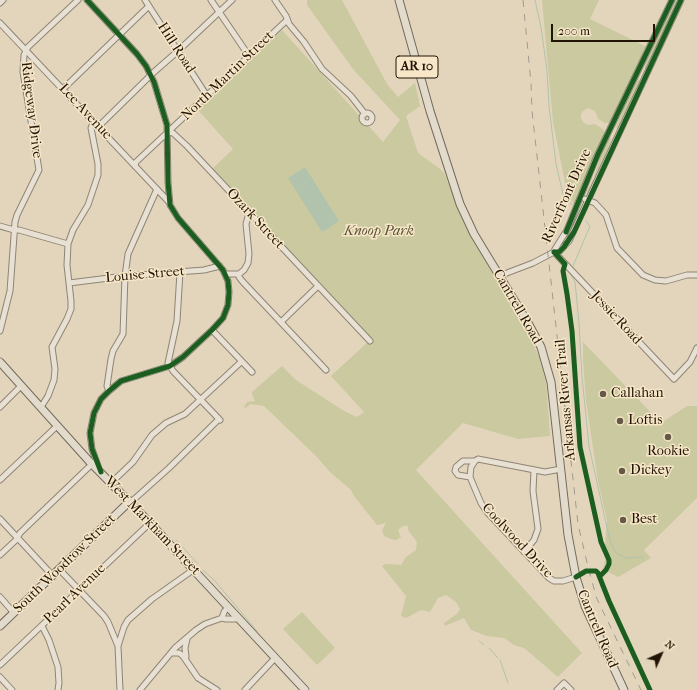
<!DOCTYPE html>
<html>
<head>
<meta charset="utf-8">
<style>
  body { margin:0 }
  #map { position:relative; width:697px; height:690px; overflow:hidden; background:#e2d5bb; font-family:"IM FELL French Canon",serif }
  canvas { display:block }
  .north { position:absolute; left:641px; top:634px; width:40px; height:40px; -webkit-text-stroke:3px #f7e7c8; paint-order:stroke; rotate:45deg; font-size:11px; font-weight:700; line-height:16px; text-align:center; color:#211405 }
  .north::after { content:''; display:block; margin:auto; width:14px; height:18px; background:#211405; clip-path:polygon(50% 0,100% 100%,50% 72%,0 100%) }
  .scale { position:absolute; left:551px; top:24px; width:104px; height:18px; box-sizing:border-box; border:2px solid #211405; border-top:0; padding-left:5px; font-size:12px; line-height:14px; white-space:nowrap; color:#211405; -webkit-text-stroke:3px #f7e7c8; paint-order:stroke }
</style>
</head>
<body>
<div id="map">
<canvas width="697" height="690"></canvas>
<div class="north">N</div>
<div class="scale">200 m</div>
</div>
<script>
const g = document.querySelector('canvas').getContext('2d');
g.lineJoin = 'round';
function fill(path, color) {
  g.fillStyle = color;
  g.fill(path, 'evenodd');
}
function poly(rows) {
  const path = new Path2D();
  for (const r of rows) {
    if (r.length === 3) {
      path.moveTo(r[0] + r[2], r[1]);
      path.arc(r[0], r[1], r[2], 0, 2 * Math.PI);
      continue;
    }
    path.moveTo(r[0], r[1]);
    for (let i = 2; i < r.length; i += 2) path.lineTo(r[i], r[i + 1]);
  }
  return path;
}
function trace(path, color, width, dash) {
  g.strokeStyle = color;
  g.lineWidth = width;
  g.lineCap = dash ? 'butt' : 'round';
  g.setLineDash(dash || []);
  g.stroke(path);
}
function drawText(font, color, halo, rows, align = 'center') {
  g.font = font + ' "IM FELL French Canon",serif';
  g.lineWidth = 3;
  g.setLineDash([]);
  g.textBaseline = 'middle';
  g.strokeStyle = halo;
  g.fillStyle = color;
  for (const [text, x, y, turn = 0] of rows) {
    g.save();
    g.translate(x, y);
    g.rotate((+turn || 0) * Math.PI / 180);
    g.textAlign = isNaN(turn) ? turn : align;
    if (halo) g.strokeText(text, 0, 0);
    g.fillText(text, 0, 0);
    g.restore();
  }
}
const green = poly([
  [307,0,342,0,387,84,398,97,415,83,420,106,406,116,418,153,440,169,444,173,471,237,531,339,539,357,546,382,550,436,518,439,463,423,416,470,582,653,558,677,524,648,514,645,504,638,487,636,471,630,464,618,445,626,444,623,457,614,460,609,456,602,446,595,438,598,430,612,421,610,406,618,401,616,406,596,382,566,385,564,401,565,406,557,416,550,417,542,408,530,408,526,403,526,398,530,401,537,396,540,391,539,384,536,382,530,386,523,377,525,354,496,351,490,330,472,316,456,264,406,250,404,246,408,244,407,247,402,255,401,252,394,252,392,282,366,296,380,344,411,357,417,364,412,331,376,369,341,209,172,233,149,197,109,237,71,282,30,383,142,400,120,353,69,307,5],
  [542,0,599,0,590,19,647,47,611,121,609,123,605,123,598,119,595,111,588,108,583,111,581,114,581,119,584,123,588,125,595,124,604,130,605,137,575,206,567,193,553,122],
  [674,0,678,0,660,42,649,66,645,69,645,65,661,26],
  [639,79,640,85,620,125,617,129,616,127,618,122,632,88],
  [609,138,611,138,610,143,599,171,588,193,587,191,594,178,601,153],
  [583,342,661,423,687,406,697,406,697,498,644,550,651,558,618,577,603,569,606,556,605,548,607,520,598,481,586,401,583,361],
  [302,612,335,648,317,665,283,629]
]);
const water = poly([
  [305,167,339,221,322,232,288,178]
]);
const stream = poly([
  [535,0,541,27,547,71,549,106,556,164,563,194,572,205],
  [573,266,590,226,586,221],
  [571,275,575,282,579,323,582,377,589,446,610,541,616,553,626,558,643,557],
  [176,540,198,564],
  [203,570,215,581,257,631],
  [479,641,484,645],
  [489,648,498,658],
  [500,660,508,683]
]);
const minor = poly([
  [87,0,137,54,146,66,154,82,167,125,168,182,170,205,178,218,223,270,228,281,229,292,228,305,223,318,212,330,183,357,170,366,121,381,109,391,101,399,94,413,90,433,92,449,99,469],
  [145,0,207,96],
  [211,0,249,56],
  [275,0,286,16,289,24,304,42,322,69,351,96,365,114],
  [0,3,3,0],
  [0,23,169,202],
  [63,89,149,6],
  [367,118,5],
  [98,127,154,72,178,51,232,0],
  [168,132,173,133,187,146,370,341],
  [135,166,136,162,287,20],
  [585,199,595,203,606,215,617,248,643,275,655,280,666,281,687,275,697,275],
  [0,226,14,230,19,230,68,244],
  [554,252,555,249,567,230,596,158,672,0],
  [554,252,674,379,690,362,697,348],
  [180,272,177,321,168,363,173,371,220,420],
  [225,274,239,274,244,270,248,263,249,254,246,224,249,213],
  [239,274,239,277,243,282,326,370],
  [499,276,533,263,554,252,559,252,569,241,681,0],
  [69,283,125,276,204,270,220,266],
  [281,322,318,286],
  [212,330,252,372],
  [0,331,10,291,15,222,17,215,39,170,23,72,24,55,28,47,78,0],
  [109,391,107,386,111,359,113,351,123,334,125,276,128,254,157,189],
  [0,407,21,386],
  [41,407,48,396,54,380,55,369,52,347,67,319,71,309,71,301,67,265,68,244,73,230,88,205,98,175,98,164,91,128,94,121],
  [475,461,471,467,470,477,481,503,487,512,549,578,554,581,563,581,576,577],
  [470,477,458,475,455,471,456,467,463,461,475,461,478,459,545,472,561,469],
  [0,480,57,426],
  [111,483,133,462,152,435,166,423,185,414,241,362],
  [131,502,169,468,219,419],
  [0,519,53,576],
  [524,552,534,540,538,529,533,491,534,470],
  [0,555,16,540,20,533,92,464],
  [59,569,104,616,108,622,118,646],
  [0,597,14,613],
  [222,618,224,612,228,607],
  [42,626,49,640,58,667,59,683,58,690],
  [171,653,179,653,183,656,198,678,217,690],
  [186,657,185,648,187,639],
  [0,665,150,523],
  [0,677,12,690],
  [120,690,118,646,124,627,128,620,152,599,193,570],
  [140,690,175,648,196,630,205,624,222,618,225,619,239,619],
  [245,690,275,658],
  [557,690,564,683,571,690]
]);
const major = poly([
  [399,0,430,111,460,204,474,234,528,323,541,347,551,382,568,535,576,577,585,606,624,690],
  [0,362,89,461,150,523,305,690],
  [0,626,130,501]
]);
const rail = poly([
  [523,0,531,83,532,111,578,524,589,571,597,599,641,690]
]);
const cycleway = poly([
  [87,0,137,54,146,66,154,82,167,125,168,182,170,205,178,218,223,270,228,281,229,292,228,305,223,318,212,330,183,357,170,366,121,381,109,391,101,399,94,413,90,433,92,449,101,472],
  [566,232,598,154,672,0],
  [554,252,565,264,563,271,567,294,572,331,580,447,601,542,609,560,609,564,606,570,600,576],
  [554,252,559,252,564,247,574,232,681,0],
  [576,577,586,571,596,571,598,573,609,601,650,690]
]);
const markers = [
  [603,394,4,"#655845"],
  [620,421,4,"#655845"],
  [668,437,4,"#655845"],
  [622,471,4,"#655845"],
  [623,520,4,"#655845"]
];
const shields = [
  [417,67,42]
];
const shieldNames = [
  ["AR 10",417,67]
];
const streetNames = [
  ["Hill Road",176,48,57],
  ["North Martin Street",228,76,-44],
  ["Ridgeway Drive",31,110,83],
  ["Lee Avenue",85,112,47],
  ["Riverfront Drive",567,196,-66],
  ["Ozark Street",255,219,47],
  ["Louise Street",145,275,-5],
  ["Cantrell Road",517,307,60],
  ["Jessie Road",616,318,47],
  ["Arkansas River Trail",566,400,-95],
  ["West Markham Street",152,526,46],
  ["Coolwood Drive",517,541,47],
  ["South Woodrow Street",65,564,-44],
  ["Pearl Avenue",75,594,-44],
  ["Cantrell Road",597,629,67]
];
const parkNames = [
  ["Knoop Park",379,232]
];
const poiNames = [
  ["Callahan",611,394],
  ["Loftis",628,421],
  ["Rookie",668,452,"center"],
  ["Dickey",630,471],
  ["Best",631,520]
];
fill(green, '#cbc9a0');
fill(water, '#b1c3ac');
trace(stream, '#b1c3ac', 1);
trace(minor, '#8e8575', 7);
trace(major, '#736a5c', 9);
trace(minor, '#e7e0d3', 5);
trace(major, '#e2dbcc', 7);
trace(rail, '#a09a8f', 1, [7, 7]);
trace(cycleway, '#1b5e20', 5);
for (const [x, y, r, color] of markers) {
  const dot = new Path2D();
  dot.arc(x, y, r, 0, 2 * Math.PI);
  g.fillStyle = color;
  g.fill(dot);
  trace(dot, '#f7e7c8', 1.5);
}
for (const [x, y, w] of shields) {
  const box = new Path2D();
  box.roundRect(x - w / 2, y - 11, w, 22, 3);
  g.fillStyle = '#f7e7c8';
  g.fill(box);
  trace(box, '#211405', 1);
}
drawText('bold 13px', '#211405', null, shieldNames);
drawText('14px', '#211405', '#f7e7c8', streetNames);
drawText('italic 14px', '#565034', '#f7e7c8', parkNames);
drawText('14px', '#211405', '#f7e7c8', poiNames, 'left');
</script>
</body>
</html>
